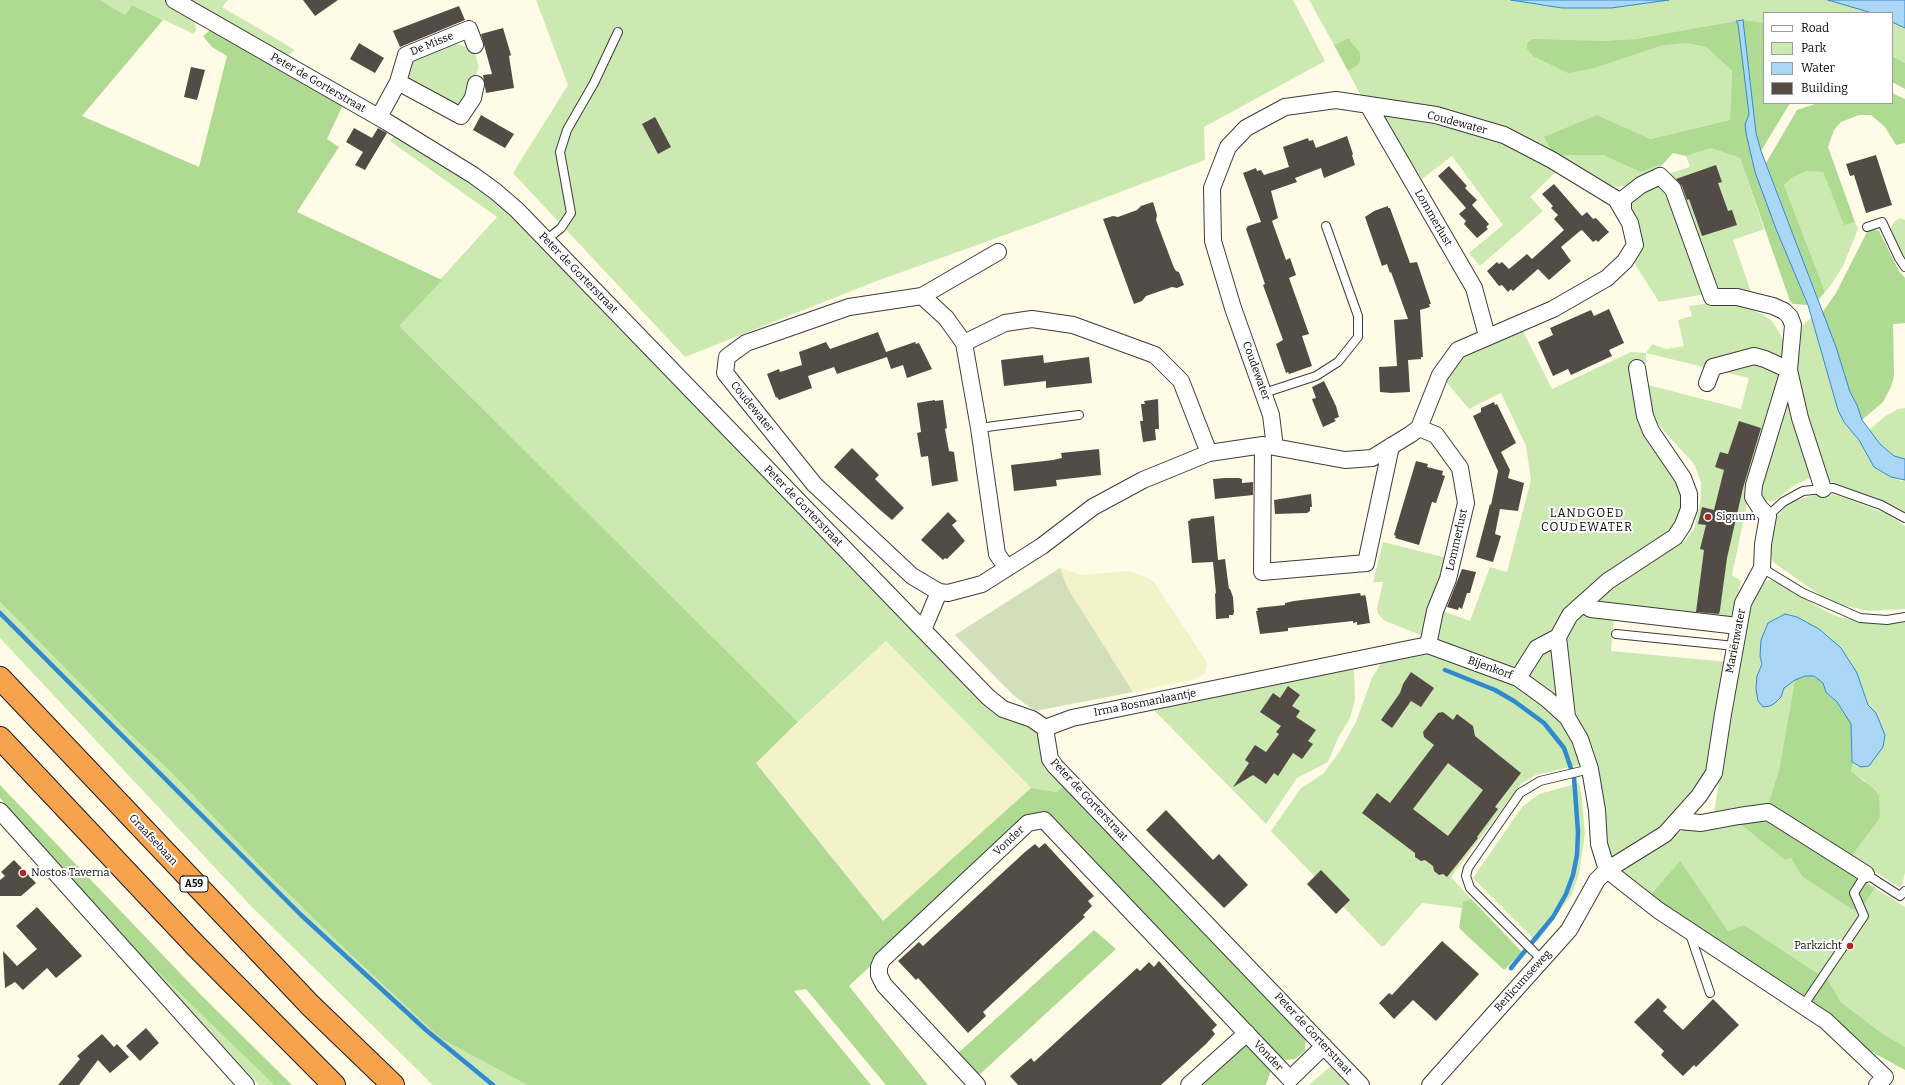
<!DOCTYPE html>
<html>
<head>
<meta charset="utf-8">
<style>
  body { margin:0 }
  #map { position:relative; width:1905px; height:1085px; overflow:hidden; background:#fffbe7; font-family:Bitter,serif }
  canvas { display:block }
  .legend { position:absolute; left:1763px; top:12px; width:130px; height:92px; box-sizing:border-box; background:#fff; border:1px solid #9d9d9d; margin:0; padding:5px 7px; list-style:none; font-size:12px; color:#0a0a0a }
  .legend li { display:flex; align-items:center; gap:8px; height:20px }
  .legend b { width:20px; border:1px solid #9d9d9d }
</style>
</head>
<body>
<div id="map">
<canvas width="1905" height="1085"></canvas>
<ul class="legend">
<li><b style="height:5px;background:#fff"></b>Road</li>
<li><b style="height:11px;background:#cce9b1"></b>Park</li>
<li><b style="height:11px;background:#abd7f7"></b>Water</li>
<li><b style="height:11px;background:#534c46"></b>Building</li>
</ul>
</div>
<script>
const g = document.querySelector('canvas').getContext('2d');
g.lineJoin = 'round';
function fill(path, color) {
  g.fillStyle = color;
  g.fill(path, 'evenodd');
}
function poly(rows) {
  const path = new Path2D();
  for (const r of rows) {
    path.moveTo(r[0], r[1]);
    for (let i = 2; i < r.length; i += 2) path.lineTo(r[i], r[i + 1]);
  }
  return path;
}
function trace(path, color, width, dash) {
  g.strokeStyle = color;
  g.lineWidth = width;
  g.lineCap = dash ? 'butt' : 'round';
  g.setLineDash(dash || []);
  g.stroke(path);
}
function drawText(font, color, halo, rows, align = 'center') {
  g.font = font + ' Bitter,serif';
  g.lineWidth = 4;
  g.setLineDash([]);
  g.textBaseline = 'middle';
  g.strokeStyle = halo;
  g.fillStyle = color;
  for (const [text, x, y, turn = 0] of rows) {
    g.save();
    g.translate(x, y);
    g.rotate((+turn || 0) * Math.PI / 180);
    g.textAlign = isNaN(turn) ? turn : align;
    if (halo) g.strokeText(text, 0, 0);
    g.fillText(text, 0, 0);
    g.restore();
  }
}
const farmland = poly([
  [1060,568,1082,575,1128,571,1146,577,1154,582,1207,662,1205,674,1192,680,1133,692,1067,587],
  [886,641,1031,788,883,921,756,762]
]);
const green = poly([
  [100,0,165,0,194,16,196,30,194,34,132,5,125,15],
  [186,0,228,0,222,7,295,50,286,57],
  [536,0,1293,0,1325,61,1204,127,1205,160,1038,223,874,282,685,357,513,173,568,85],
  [1309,0,1511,0,1562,8,1611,8,1669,0,1828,0,1872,13,1764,13,1764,23,1736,21,1635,39,1600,41,1595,68,1661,46,1685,43,1706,47,1732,71,1730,120,1649,139,1597,115,1554,155,1603,155,1640,172,1663,164,1659,170,1642,180,1625,186,1614,187,1607,185,1554,155,1361,96,1348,71,1358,65,1348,38,1334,45],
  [1892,22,1905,28,1905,63,1892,56],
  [458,44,470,48,476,56,479,68,461,105,456,107,414,84,404,75,410,65,420,55,446,45],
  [1379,113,1478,133,1534,156,1558,170,1530,197,1543,211,1480,266,1469,253,1503,225,1452,156,1422,179],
  [396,133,492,196,986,702,1034,725,1066,784,1057,792,1031,788,886,641,798,722,398,326,497,217,390,141],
  [1711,148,1740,158,1764,229,1733,240,1751,292,1712,293,1659,302,1633,261,1628,198,1671,173,1690,167,1686,156],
  [1809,171,1823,172,1844,224,1855,222,1858,229,1843,266,1831,285,1825,292,1784,185,1793,177],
  [1900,218,1905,220,1905,260,1892,236,1891,227,1895,221],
  [1712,303,1737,304,1762,314,1772,321,1784,341,1784,369,1752,480,1732,575,1741,581,1732,620,1591,605,1615,584,1685,541,1694,529,1701,499,1701,482,1694,464,1655,421,1646,401,1648,385,1741,409,1749,378,1646,353,1646,364,1631,367,1679,479,1683,508,1670,534,1513,667,1508,669,1439,642,1436,631,1440,610,1470,621,1490,567,1507,572,1531,480,1526,446,1501,393,1469,409,1444,379,1457,361,1521,327,1552,389,1631,352,1646,353,1652,344,1666,349,1684,346,1678,320,1692,316,1689,306],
  [1812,317,1838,410,1844,422,1859,440,1874,467,1901,481,1905,480,1905,512,1886,502,1835,484,1830,481,1825,472,1808,422,1794,358,1796,331],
  [1787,386,1812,477,1793,486,1776,500,1771,502,1761,498,1758,486],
  [1905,408,1905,459,1894,456,1880,444,1869,430,1884,417,1898,409],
  [1817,494,1831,494,1845,498,1887,514,1905,526,1905,609,1869,611,1845,606,1827,600,1773,562,1769,548,1771,528,1776,517,1785,507,1794,501],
  [1383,542,1447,558,1421,635,1385,621,1378,614,1377,608,1383,582,1373,582],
  [1768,580,1777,581,1823,610,1839,617,1881,624,1905,620,1905,872,1902,886,1899,887,1851,857,1872,829,1865,781,1852,772,1851,769,1853,764,1861,767,1883,747,1885,735,1876,713,1868,705,1857,673,1760,656,1762,664,1757,676,1781,697,1784,688,1795,680,1779,770,1768,805,1714,812,1743,642,1754,594,1759,586],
  [0,602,133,737,169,770,259,865,345,949,440,1038,527,1085,433,1085,249,904,0,638],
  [1581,611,1614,618,1611,651,1728,662,1709,769,1668,824,1609,860,1602,818,1595,755,1581,732,1573,714,1564,640],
  [1549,645,1553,645,1558,697,1554,697,1528,676,1532,664],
  [1429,652,1444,655,1526,690,1567,727,1584,759,1579,765,1536,775,1521,784,1451,877,1471,899,1463,902,1462,908,1422,903,1384,946,1381,946,1271,831,1301,788,1323,774,1340,751,1356,722,1372,678,1381,663,1390,659],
  [1354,667,1355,700,1350,718,1338,738,1328,762,1297,778,1266,824,1150,706],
  [1579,783,1582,799,1585,834,1579,874,1572,894,1537,942,1473,878,1522,807,1539,794],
  [1739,823,1785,860,1791,858,1802,876,1864,905,1875,888,1905,907,1905,1047,1880,1032,1841,1002,1828,980,1744,925,1728,931,1680,862,1649,897,1619,873,1623,868,1660,847,1691,824,1699,832],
  [135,950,274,1085,259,1085],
  [1332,1065,1350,1085,1309,1085]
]);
const forest = poly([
  [0,0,100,0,125,15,132,5,163,20,82,116,199,167,227,56,212,47,203,36,209,31,215,28,343,105,327,139,339,147,297,212,442,280,399,326,798,722,756,763,883,921,1031,788,1057,792,1066,784,1306,1034,1305,1051,1295,1059,1286,1060,1279,1057,1049,818,1028,819,849,986,928,1085,886,1085,806,989,794,991,871,1085,527,1085,440,1038,345,949,259,865,169,770,133,737,0,602],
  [1743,20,1764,23,1764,103,1790,103,1761,151,1756,133],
  [1736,21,1738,24,1749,114,1745,125,1776,229,1808,305,1793,304,1790,301,1740,158,1711,148,1686,156,1673,153,1663,164,1640,172,1603,155,1554,155,1544,137,1597,115,1650,139,1730,120,1732,71,1706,47,1685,43,1661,46,1595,68,1568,73,1533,56,1527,49,1527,43,1532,39,1600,41,1635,39],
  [1348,38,1360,53,1360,61,1358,65,1348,71,1334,45],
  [1892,56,1905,63,1905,89,1892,82],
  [1892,93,1905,99,1905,143,1896,145,1885,127,1871,115,1859,115,1841,122,1834,130,1828,147,1855,222,1844,225,1823,172,1808,171,1793,177,1784,185,1825,292,1818,300,1766,163,1797,110,1818,103,1892,103],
  [1873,229,1879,231,1899,271,1905,278,1905,323,1893,324,1894,376,1891,387,1883,402,1862,420,1857,405,1850,392,1836,347,1822,313,1836,293,1867,232],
  [1805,676,1813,676,1823,683,1826,692,1837,702,1846,715,1851,724,1851,758,1853,764,1851,769,1852,772,1875,790,1879,796,1880,818,1851,857,1768,805,1779,770,1795,680],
  [0,785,201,995,292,1085,274,1085,135,950,0,798],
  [1765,817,1875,888,1864,905,1856,910,1850,908,1802,876,1791,858,1785,860,1739,823],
  [1680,861,1728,931,1744,925,1828,980,1841,1002,1880,1032,1905,1047,1905,1070,1863,1047,1649,897],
  [1471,899,1522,952,1504,970,1459,928,1463,902],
  [1094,930,1116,949,978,1076,957,1054],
  [1246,1045,1251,1047,1272,1067,1266,1085,1199,1085,1241,1046]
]);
const cemetery = poly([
  [1060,568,1067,587,1133,692,1035,711,1013,695,955,635]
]);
const water = poly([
  [1511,0,1669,0,1611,8,1562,8,1511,0],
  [1828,0,1905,0,1905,28,1892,22,1892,13,1872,13,1828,0],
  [1743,20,1756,133,1761,151,1836,347,1850,392,1857,405,1862,420,1880,444,1894,456,1905,459,1905,480,1891,477,1874,467,1859,440,1844,422,1838,410,1808,305,1776,229,1755,172,1746,133,1745,125,1749,114,1738,24,1736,21,1743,20],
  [1785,614,1797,617,1819,629,1841,648,1857,673,1868,705,1876,713,1885,735,1883,747,1869,766,1861,767,1852,762,1851,724,1837,702,1826,692,1823,683,1814,676,1805,676,1795,680,1784,688,1781,697,1775,703,1770,706,1763,707,1758,701,1756,689,1757,676,1762,664,1760,656,1761,640,1768,623,1785,614]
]);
const stream = poly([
  [0,613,301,915,426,1030,493,1085],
  [1445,670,1495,690,1514,701,1544,723,1564,748,1574,777,1578,832,1577,855,1573,875,1566,894,1553,917,1511,968]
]);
const building = poly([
  [303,0,338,0,315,16],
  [459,6,465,20,400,47,393,31],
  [503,28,511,55,509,56,514,88,486,93,483,75,492,74,481,34],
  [359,43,384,58,375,73,350,59],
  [191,67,205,70,197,100,184,97],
  [481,115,514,134,505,148,473,130],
  [655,117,671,147,658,154,642,124],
  [354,128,372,138,378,128,387,133,365,170,355,165,363,152,346,142],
  [1347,136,1353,154,1352,155,1355,165,1324,178,1321,168,1295,178,1297,182,1271,191,1278,218,1272,221,1286,260,1290,258,1296,275,1289,278,1309,334,1302,336,1312,366,1289,374,1288,372,1286,373,1276,344,1283,340,1263,285,1265,284,1246,229,1248,226,1261,222,1243,173,1256,168,1257,171,1261,170,1264,175,1289,167,1283,147,1308,138,1309,141,1313,140,1316,148],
  [1876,155,1892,205,1866,213,1854,175,1850,176,1846,164],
  [1716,165,1722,182,1718,183,1728,211,1732,210,1737,225,1702,236,1689,199,1687,200,1682,186,1676,179],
  [1449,166,1467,186,1465,188,1477,200,1472,205,1489,224,1486,227,1488,229,1477,238,1464,224,1466,221,1459,214,1466,208,1438,176],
  [1554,184,1582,216,1587,212,1593,219,1596,218,1609,232,1598,242,1596,240,1593,242,1582,230,1580,231,1561,247,1571,261,1549,280,1538,269,1513,291,1511,289,1508,292,1502,285,1499,286,1487,271,1497,262,1499,264,1502,262,1509,269,1527,254,1532,259,1564,230,1554,219,1558,215,1551,208,1553,206,1542,194],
  [1153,202,1157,215,1156,220,1174,268,1176,271,1179,272,1184,285,1177,288,1172,287,1146,296,1142,301,1134,304,1103,219,1113,216,1118,217,1137,210,1141,206],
  [1388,206,1388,208,1390,208,1410,263,1417,262,1431,304,1429,304,1430,307,1420,310,1423,357,1421,357,1421,359,1408,360,1410,392,1391,393,1380,392,1379,367,1397,366,1394,320,1408,319,1391,272,1390,273,1387,264,1382,266,1365,217,1374,211],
  [1609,309,1624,343,1609,350,1612,356,1571,375,1568,369,1553,376,1538,342,1553,335,1550,328,1591,310,1594,316],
  [878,332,886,352,915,342,916,344,919,343,932,369,907,378,903,365,891,369,887,357,837,374,834,367,808,376,812,388,779,400,777,397,776,398,767,374,779,369,780,372,802,365,799,352,826,342,830,349],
  [1043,355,1044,363,1089,357,1092,383,1046,388,1046,381,1004,386,1001,360],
  [1324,381,1336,406,1339,417,1334,419,1336,421,1323,427,1313,402,1312,399,1316,398,1312,387],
  [1158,399,1159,429,1155,429,1156,440,1143,442,1140,421,1143,421,1141,404,1145,404,1144,401],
  [935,400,935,401,943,400,947,428,945,429,949,451,954,452,958,481,932,486,928,456,921,457,917,433,921,432,917,403],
  [1494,402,1495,405,1497,404,1516,443,1501,452,1510,470,1508,478,1524,483,1518,511,1500,509,1495,534,1501,536,1493,562,1476,557,1490,504,1491,505,1498,471,1473,416,1481,412,1481,408],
  [1739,421,1761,428,1743,488,1727,558,1720,610,1719,614,1696,612,1704,550,1700,549,1706,525,1698,524,1702,507,1714,510,1724,470,1715,467,1720,452,1728,454],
  [852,448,879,475,875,479,904,508,892,520,879,509,834,467],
  [1099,449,1101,475,1056,480,1057,486,1014,491,1011,465,1053,460,1062,458,1061,453],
  [1416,461,1428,464,1427,467,1443,471,1442,475,1445,476,1436,503,1432,502,1419,545,1395,538,1396,536,1394,535],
  [1225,478,1239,478,1242,479,1242,483,1253,482,1253,495,1215,499,1213,479],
  [1311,494,1312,507,1310,507,1310,511,1307,513,1275,514,1274,500],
  [948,512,957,521,952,525,965,541,947,559,945,558,943,560,921,540],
  [1214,516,1218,560,1225,559,1229,589,1230,589,1233,597,1234,612,1233,615,1229,615,1229,618,1216,619,1215,594,1216,593,1213,562,1192,563,1188,521,1191,520,1190,519],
  [1462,569,1476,572,1470,593,1467,593,1462,609,1459,607,1458,610,1447,607],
  [1360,593,1361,596,1365,595,1366,598,1370,623,1357,625,1357,622,1353,623,1353,621,1288,628,1288,631,1260,634,1256,611,1258,611,1257,608,1285,605,1285,603,1294,601],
  [1411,672,1434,688,1421,707,1411,701,1392,728,1381,720,1400,693,1403,684],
  [1288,686,1300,695,1292,706,1300,711,1296,717,1316,730,1308,741,1313,744,1302,759,1293,753,1278,776,1274,773,1266,784,1253,775,1233,787,1249,763,1245,760,1255,745,1266,752,1279,734,1276,732,1281,726,1260,712,1273,693,1280,698],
  [1443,712,1453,720,1457,714,1473,726,1475,736,1521,773,1495,807,1498,809,1477,837,1478,838,1447,877,1443,874,1439,875,1434,871,1433,866,1425,860,1421,861,1415,857,1415,853,1362,813,1377,793,1390,803,1434,745,1424,737,1423,732,1438,713],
  [1448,763,1483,790,1448,836,1413,809],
  [1166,810,1213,860,1219,854,1248,885,1224,908,1146,830],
  [1045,843,1094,896,1088,901,1092,906,1083,915,1085,917,983,1012,986,1016,968,1033,918,978,916,980,898,961,919,942,923,946,1025,852,1035,844,1039,848],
  [14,860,36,883,21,896,0,896,0,880,5,876,1,872],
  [1321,870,1350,900,1336,914,1307,884],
  [37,907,82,956,56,978,47,968,23,990,15,982,5,988,3,951,17,966,37,949,16,926],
  [1442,941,1479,974,1436,1021,1413,1000,1394,1019,1379,1003,1389,993,1392,995],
  [1159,961,1217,1025,1212,1030,1215,1034,1206,1044,1161,1085,1018,1085,1010,1076,1031,1058,1034,1062,1137,968,1140,971,1149,962,1154,967],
  [1658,998,1667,1007,1663,1011,1683,1030,1713,999,1739,1025,1696,1067,1694,1065,1683,1076,1661,1055,1664,1051,1634,1022],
  [146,1028,159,1043,140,1061,126,1046],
  [102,1034,114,1047,117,1044,129,1057,110,1073,98,1060,79,1085,58,1085,80,1059,77,1056]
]);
const lane = poly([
  [1867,227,1882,222,1899,258,1905,267],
  [546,240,561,228,571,213,560,152,567,130,594,83,618,32],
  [1264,393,1316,376,1338,362,1358,337,1358,316,1326,226],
  [979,428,1079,415],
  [1768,516,1783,502,1803,491,1833,488,1881,505,1905,518],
  [1762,568,1803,593,1860,618,1887,620,1905,617],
  [1616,634,1735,646],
  [1690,934,1710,993],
  [1542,960,1470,888,1466,876,1468,868,1520,793,1540,781,1590,769],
  [1803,1006,1864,916,1854,893,1866,874,1900,896,1905,891]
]);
const street = poly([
  [174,0,387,122,473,175,495,191,517,210,988,697,1003,709,1032,719,1045,728,1050,759,1055,766,1361,1085],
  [398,82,461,116,473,98,476,84],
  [1368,105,1474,288,1487,336],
  [379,117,398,82,406,55,469,29,475,45],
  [922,296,946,318,964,343,979,428,997,554,1007,568],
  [964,343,1005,323,1032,319,1073,325,1155,355,1181,381,1209,453],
  [1707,383,1713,367,1754,356,1765,359,1789,370,1800,418,1823,489],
  [1419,428,1436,435,1460,468,1466,503,1448,579,1435,611,1428,645],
  [1263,445,1262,572,1366,563,1391,446],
  [939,592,912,576,814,484,725,373,727,357,746,343,849,307,922,296,998,252],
  [1583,604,1591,609,1738,626],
  [923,630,939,592,948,593,982,584,1042,546,1093,507,1143,480,1209,453,1263,445,1345,460,1372,458,1411,434,1419,428,1440,375,1458,350,1553,309,1607,278,1625,261,1635,245,1630,223,1616,199,1552,160,1504,135,1436,115,1336,100,1285,107,1246,128,1228,147,1212,188,1213,241,1233,308,1271,415,1275,447],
  [1558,637,1567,717],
  [1518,678,1537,648,1558,637,1570,615,1608,581,1675,537,1683,525,1689,509,1689,494,1683,478,1651,431,1645,416,1637,368],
  [1045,728,1072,718,1428,645,1518,678,1547,699,1567,717,1580,739,1590,769,1597,810,1599,844,1607,870,1658,910,1826,1021,1885,1077,1877,1085],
  [0,811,246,1085],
  [1679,821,1701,823,1739,816,1768,812,1866,874],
  [977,1085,884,985,879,975,879,967,882,960,1028,823,1044,820,1290,1079,1324,1046],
  [1189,1085,1247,1033],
  [1430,1085,1569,930,1597,880,1607,870,1665,834,1699,796,1714,773,1723,714,1743,603,1762,568,1763,544,1768,516,1760,508,1753,497,1754,485,1789,370,1793,325,1790,317,1784,311,1773,306,1737,297,1712,297,1673,189,1660,176,1641,185,1623,199,1623,211]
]);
const highway = poly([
  [0,678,310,1005,393,1085],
  [0,738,195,945,334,1085]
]);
const markers = [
  [1708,517,4,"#bb2122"],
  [23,873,4,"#bb2122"],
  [1850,946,4,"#bb2122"]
];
const shields = [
  [194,884,28]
];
const shieldNames = [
  ["A59",194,884]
];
const streetNames = [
  ["De Misse",432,44,-22],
  ["Peter de Gorterstraat",318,83,30],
  ["Coudewater",1457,123,15],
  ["Lommerlust",1433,218,60],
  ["Peter de Gorterstraat",578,273,46],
  ["Coudewater",1256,371,70],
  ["Coudewater",752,407,51],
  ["Peter de Gorterstraat",803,506,46],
  ["Lommerlust",1457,540,-77],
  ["Mariënwater",1736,641,-79],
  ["Bijenkorf",1490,668,20],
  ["Irma Bosmanlaantje",1145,703,-11],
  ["Peter de Gorterstraat",1089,800,47],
  ["Graafsebaan",153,840,47],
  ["Vonder",1009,841,-43],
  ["Berlicumseweg",1523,981,-48],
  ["Peter de Gorterstraat",1313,1034,47],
  ["Vonder",1268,1056,47]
];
const poiNames = [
  ["Signum",1716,517],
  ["Nostos Taverna",31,873],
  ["Parkzicht",1842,946,"right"]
];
const neighbourhoodNames = [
  ["LANDGOED",1587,514],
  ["COUDEWATER",1587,528]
];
fill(farmland, '#f4f2c8');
fill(green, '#cce9b1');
fill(forest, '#aeda91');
fill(cemetery, '#d1dfba');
fill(water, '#abd7f7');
trace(water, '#3189cf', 1);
trace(stream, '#3189cf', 4.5);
fill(building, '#534c46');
trace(lane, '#3d3d3d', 10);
trace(street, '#3d3d3d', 18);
trace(highway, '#1b1b1b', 24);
trace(lane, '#fff', 8);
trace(street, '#fff', 16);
trace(highway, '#f7a24d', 22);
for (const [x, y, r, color] of markers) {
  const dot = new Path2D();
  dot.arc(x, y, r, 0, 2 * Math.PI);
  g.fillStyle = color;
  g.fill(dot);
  trace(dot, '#fff', 1.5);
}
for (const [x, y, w] of shields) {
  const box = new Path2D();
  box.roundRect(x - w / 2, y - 8, w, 16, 3);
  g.fillStyle = '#fff';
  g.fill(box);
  trace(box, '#0a0a0a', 1);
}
drawText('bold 10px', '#0a0a0a', null, shieldNames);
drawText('11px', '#0a0a0a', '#fff', streetNames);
drawText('11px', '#0a0a0a', '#fff', poiNames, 'left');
g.letterSpacing = '1px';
drawText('12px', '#0a0a0a', '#fff', neighbourhoodNames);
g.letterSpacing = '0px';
</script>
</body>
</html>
